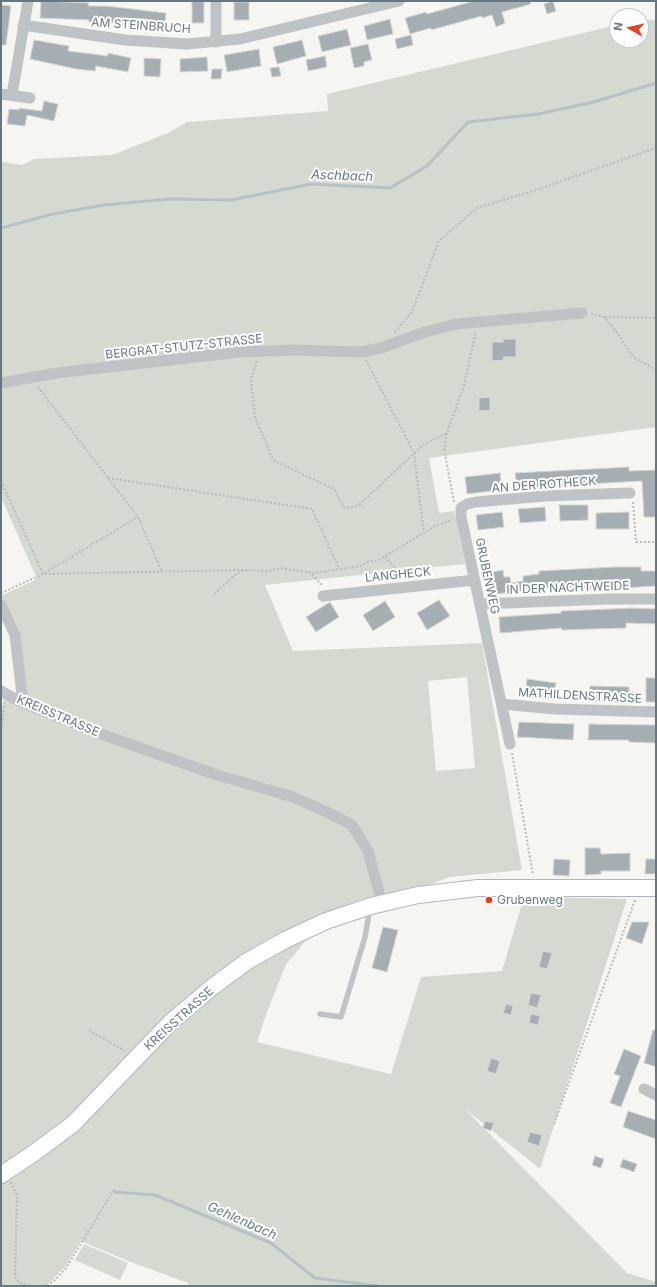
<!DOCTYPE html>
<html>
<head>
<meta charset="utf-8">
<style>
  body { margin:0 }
  #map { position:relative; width:657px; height:1287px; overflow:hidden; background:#f5f5f2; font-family:Inter,sans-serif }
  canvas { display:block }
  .frame { position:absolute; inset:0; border:2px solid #647883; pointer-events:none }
  .north { position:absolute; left:609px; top:8px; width:40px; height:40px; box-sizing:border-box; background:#fff; border:1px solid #c1c9cd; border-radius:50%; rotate:278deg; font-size:11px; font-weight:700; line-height:16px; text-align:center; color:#647883 }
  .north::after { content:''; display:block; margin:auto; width:14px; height:18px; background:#e14126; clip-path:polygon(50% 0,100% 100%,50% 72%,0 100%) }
</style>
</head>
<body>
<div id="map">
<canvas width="657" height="1287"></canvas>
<div class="frame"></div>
<div class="north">N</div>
</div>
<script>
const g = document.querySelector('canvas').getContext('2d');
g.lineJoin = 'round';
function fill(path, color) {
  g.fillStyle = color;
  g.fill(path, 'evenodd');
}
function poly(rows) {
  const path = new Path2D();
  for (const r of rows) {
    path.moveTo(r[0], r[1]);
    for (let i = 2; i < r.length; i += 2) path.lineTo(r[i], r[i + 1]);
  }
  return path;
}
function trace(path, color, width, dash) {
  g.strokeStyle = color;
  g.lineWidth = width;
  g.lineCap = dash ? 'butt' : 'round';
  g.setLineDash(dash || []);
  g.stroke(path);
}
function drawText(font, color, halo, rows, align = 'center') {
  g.font = font + ' Inter,sans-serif';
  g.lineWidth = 4;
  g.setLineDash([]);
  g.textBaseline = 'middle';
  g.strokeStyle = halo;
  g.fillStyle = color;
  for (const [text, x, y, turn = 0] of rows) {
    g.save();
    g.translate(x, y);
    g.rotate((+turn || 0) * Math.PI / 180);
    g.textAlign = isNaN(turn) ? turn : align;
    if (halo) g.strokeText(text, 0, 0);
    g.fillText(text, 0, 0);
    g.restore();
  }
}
const green = poly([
  [641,19,656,20,656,427,429,458,439,513,454,511,465,564,265,585,293,651,482,643,522,870,450,877,426,886,362,899,320,915,305,923,309,937,286,964,267,1012,257,1042,391,1074,421,977,502,971,523,900,533,897,627,899,540,1169,464,1108,627,1273,656,1282,656,1286,188,1286,188,1283,128,1261,81,1241,65,1267,46,1286,1,1286,1,716,5,691,26,701,16,624,1,596,37,579,1,497,1,162,22,165,34,159,112,155,168,133,187,122,328,111,327,94,617,25,617,40,641,40],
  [467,677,475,768,436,771,428,681],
  [84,1244,128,1263,120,1280,75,1260]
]);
const stream = poly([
  [1,228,53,214,104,205,170,199,231,200,311,184,390,188,427,166,468,122,538,114,594,102,656,83],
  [115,1192,155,1195,271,1243,315,1278,378,1286]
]);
const building = poly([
  [41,1,89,3,88,6,107,6,166,13,165,28,146,26,146,19,139,19,138,26,134,26,114,25,114,23,89,22,89,20,40,18,41,1],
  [192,1,204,1,204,23,192,23,192,1],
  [474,1,530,1,531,4,502,12,505,23,496,27,492,15,482,18,482,16,431,30,431,28,410,34,405,18,426,12,427,14,474,1],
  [553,1,556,11,547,14,544,4,553,1],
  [234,2,249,2,249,20,234,20,234,2],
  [1,5,11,6,6,45,1,45,1,5],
  [390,19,393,34,367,40,364,26,390,19],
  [347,29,351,45,322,52,318,36,347,29],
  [411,35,413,45,397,49,395,39,411,35],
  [34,40,69,46,68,51,108,56,108,53,131,58,128,72,96,66,95,71,76,69,30,59,34,40],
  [302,40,306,56,277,64,273,47,302,40],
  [368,44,372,60,364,62,364,66,354,68,350,48,368,44],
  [259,49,261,66,227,72,224,55,259,49],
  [325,56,327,67,308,71,306,60,325,56],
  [207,57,208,71,180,72,180,59,207,57],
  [144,58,161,59,160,77,144,76,144,58],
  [279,67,281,76,272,77,270,68,279,67],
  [212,69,222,69,221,79,211,79,212,69],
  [44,101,58,104,54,121,27,115,25,126,7,124,9,109,19,110,19,108,42,111,44,101],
  [503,339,516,339,516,357,503,357,504,360,492,361,492,342,503,342,503,339],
  [490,397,490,410,479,411,479,398,490,397],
  [629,467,629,471,656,470,656,517,644,517,642,481,517,488,515,473,629,467],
  [500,473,502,490,467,494,465,477,500,473],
  [559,505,588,505,588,520,560,521,559,505],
  [545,507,546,521,520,523,518,509,545,507],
  [502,512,504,527,478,530,476,515,502,512],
  [629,512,629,529,596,529,596,513,629,512],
  [614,567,641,567,641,571,656,571,656,586,605,589,575,589,575,587,531,589,531,591,516,591,492,595,488,573,503,570,504,577,510,577,511,583,523,581,523,576,539,574,539,571,614,567],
  [439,600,450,616,427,630,417,613,439,600],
  [385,601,395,617,373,631,363,615,385,601],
  [330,602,339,617,316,632,306,617,330,602],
  [634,608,656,609,656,624,626,623,626,628,562,630,561,628,500,633,499,617,561,613,561,611,634,608],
  [646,678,656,678,656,702,646,702,646,678],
  [527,679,556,683,553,700,525,697,527,679],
  [590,686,629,687,629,703,589,701,590,686],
  [519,722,574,724,573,740,517,737,519,722],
  [589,724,656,725,656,743,629,742,629,740,588,740,589,724],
  [585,848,600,848,601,854,630,853,630,871,601,871,601,874,585,875,585,848],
  [554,859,570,860,569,876,553,875,554,859],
  [646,859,656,859,656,874,645,874,646,859],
  [632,922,649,922,642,944,626,938,632,922],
  [383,927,398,930,387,972,372,968,383,927],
  [543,951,552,953,547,969,539,967,543,951],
  [531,993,541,995,537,1008,528,1005,531,993],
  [506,1004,513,1006,511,1015,503,1013,506,1004],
  [531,1014,540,1016,538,1025,529,1023,531,1014],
  [653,1030,656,1030,656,1067,644,1063,653,1030],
  [624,1049,641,1056,621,1107,610,1103,620,1076,614,1074,624,1049],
  [491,1058,500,1061,496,1074,487,1071,491,1058],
  [628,1111,656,1120,656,1139,623,1127,628,1111],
  [485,1121,494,1123,491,1131,483,1128,485,1121],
  [530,1132,542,1135,539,1146,527,1142,530,1132],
  [595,1156,604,1159,601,1168,592,1165,595,1156],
  [623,1159,637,1164,634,1172,620,1167,623,1159]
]);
const path = poly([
  [591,314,604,317,616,331,633,357,656,370],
  [605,317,656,318],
  [395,332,412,312,439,241,477,208,536,190,656,148],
  [366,360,414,453,424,533],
  [257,361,251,380,255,417,273,460,335,490,344,508,358,506,423,445,447,433],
  [38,387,138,517,162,572],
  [108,478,312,509,339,568],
  [1,481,43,574,138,517],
  [454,502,444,449,447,433,464,385,476,331],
  [633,502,636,542,656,542],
  [385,557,405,578],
  [309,572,323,586],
  [1,593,43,574,243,570],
  [214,594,235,575,244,570,269,571,281,568,314,573,361,566,367,562,379,560,435,526,451,520],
  [1,736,4,703],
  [512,753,533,875],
  [89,1030,125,1051],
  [554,1124,635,900],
  [11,1182,17,1195,15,1276,18,1282,29,1286],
  [43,1286,48,1285,56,1279,66,1268,115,1188]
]);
const lane = poly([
  [320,1014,341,1017,365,937,370,908]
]);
const street = poly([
  [216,1,216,42],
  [23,25,125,40,187,44,240,39,399,1],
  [1,94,30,98],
  [12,95,28,1],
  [1,383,57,373,240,352,294,350,361,352,381,348,425,332,456,324,582,313],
  [323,596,475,580],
  [480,604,610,599,656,599],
  [1,605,15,635,23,703],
  [1,691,23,703,95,732,217,775,293,797,327,812,352,825,368,851,382,903],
  [502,704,555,709,656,712],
  [510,744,461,517,461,508,467,504,476,502,545,496,630,493],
  [644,1089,656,1095]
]);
const secondary = poly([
  [1,1175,34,1153,73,1124,171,1022,211,988,246,962,285,940,326,921,371,906,418,895,478,888,656,888]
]);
const markers = [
  [489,900,4,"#e14126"]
];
const streetNames = [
  ["AM STEINBRUCH",141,26,4],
  ["BERGRAT-STUTZ-STRASSE",184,347,-6],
  ["AN DER ROTHECK",544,485,-4],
  ["LANGHECK",398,575,-6],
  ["GRUBENWEG",487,576,78],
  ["IN DER NACHTWEIDE",568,588,-2],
  ["MATHILDENSTRASSE",580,696,3],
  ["KREISSTRASSE",58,716,23],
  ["KREISSTRASSE",179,1019,-42]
];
const poiNames = [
  ["Grubenweg",497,900]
];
const waterNames = [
  ["Aschbach",342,176,2],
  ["Gehlenbach",242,1221,24]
];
fill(green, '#d5dad1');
trace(stream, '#b5c3c6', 3);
fill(building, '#a5afb3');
trace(building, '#d7d6d4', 1);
trace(secondary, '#b0b7ba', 18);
trace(path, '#b8bbbd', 2, [2, 2]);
trace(lane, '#bec3c6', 5.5);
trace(street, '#bec3c6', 11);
trace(secondary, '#fff', 16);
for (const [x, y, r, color] of markers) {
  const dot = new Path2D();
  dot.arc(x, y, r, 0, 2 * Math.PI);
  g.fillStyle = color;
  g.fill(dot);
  trace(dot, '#fff', 1.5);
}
drawText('12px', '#647883', '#fff', streetNames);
drawText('12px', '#647883', '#fff', poiNames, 'left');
drawText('italic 13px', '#607a7f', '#fff', waterNames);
</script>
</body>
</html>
